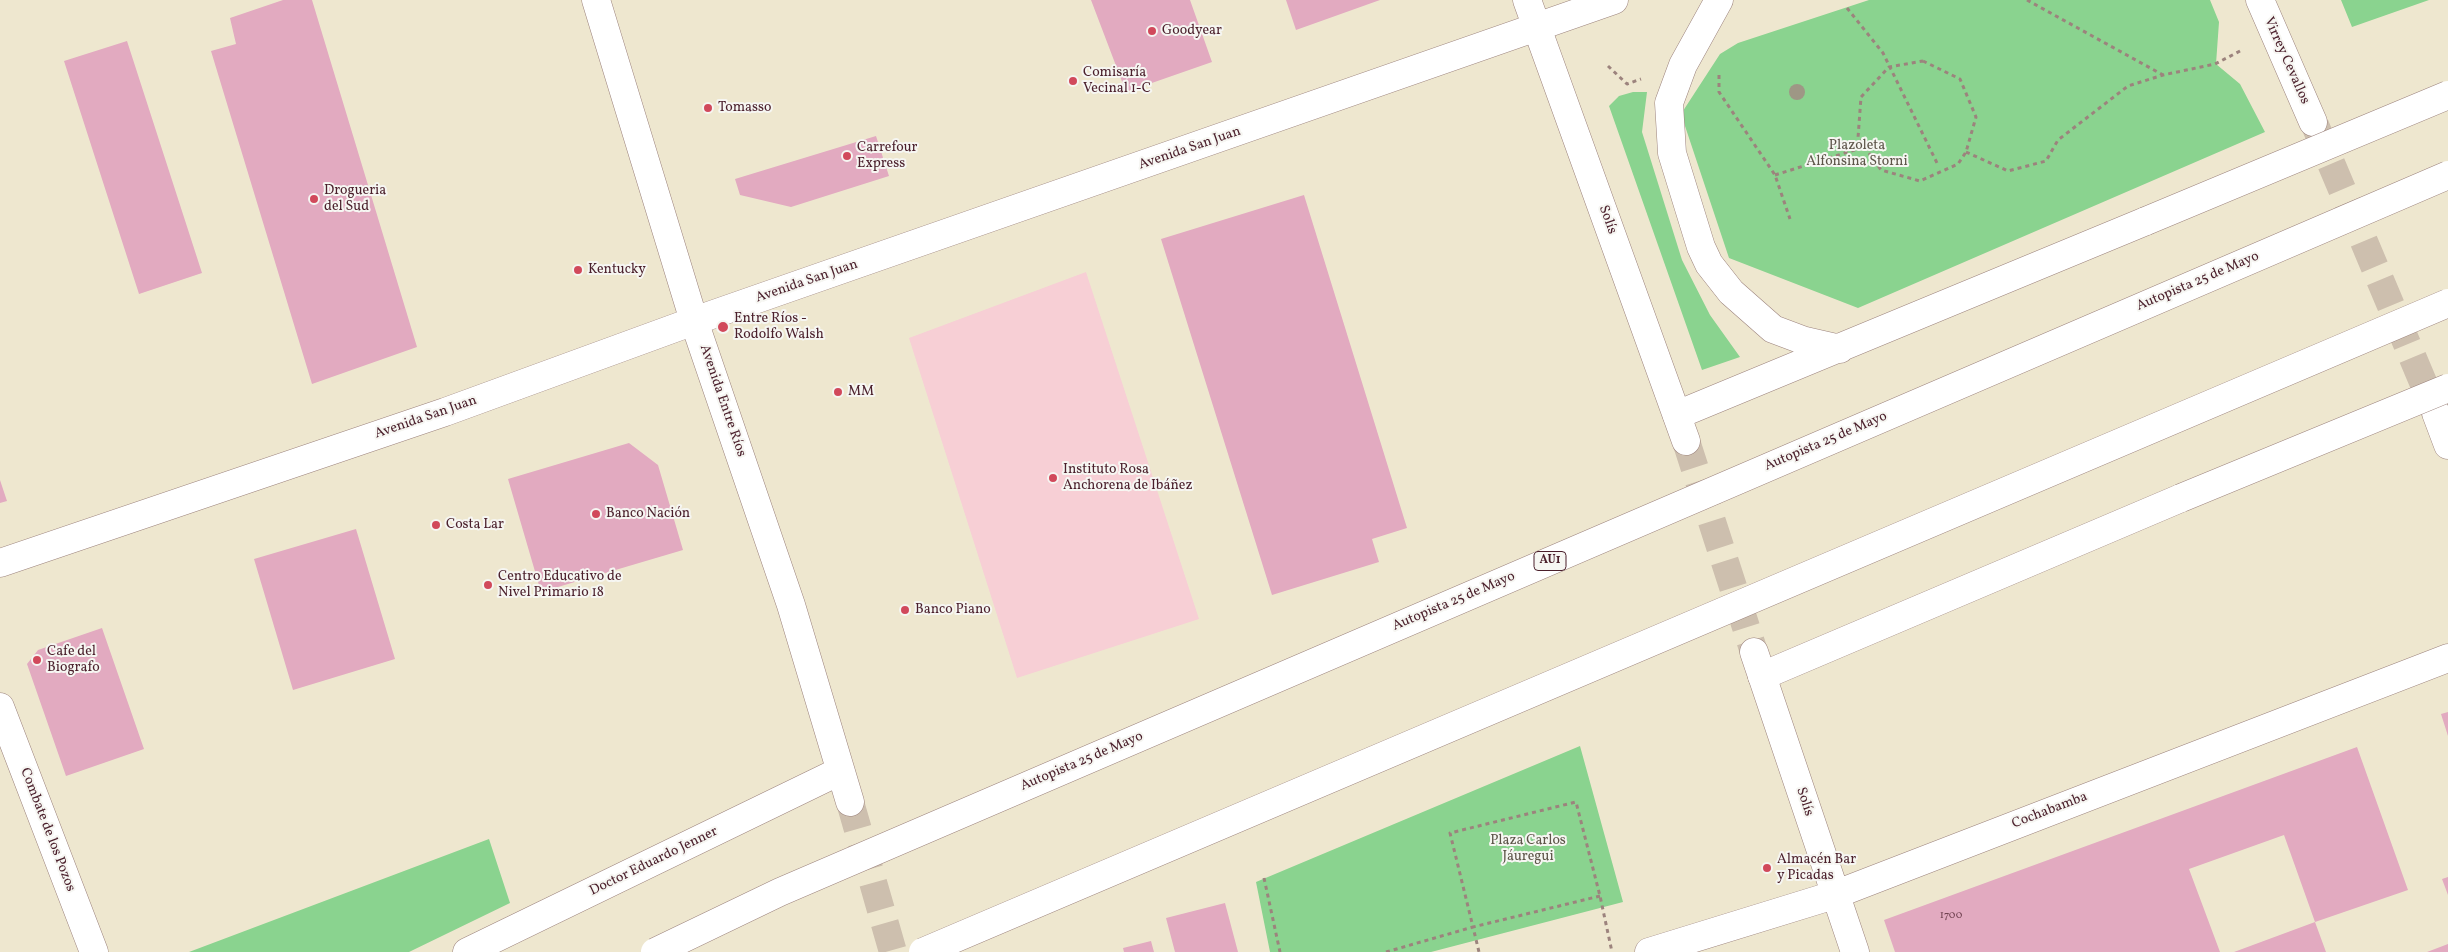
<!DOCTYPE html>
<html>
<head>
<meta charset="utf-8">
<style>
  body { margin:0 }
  canvas { display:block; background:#eee7cf }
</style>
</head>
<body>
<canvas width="2448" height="952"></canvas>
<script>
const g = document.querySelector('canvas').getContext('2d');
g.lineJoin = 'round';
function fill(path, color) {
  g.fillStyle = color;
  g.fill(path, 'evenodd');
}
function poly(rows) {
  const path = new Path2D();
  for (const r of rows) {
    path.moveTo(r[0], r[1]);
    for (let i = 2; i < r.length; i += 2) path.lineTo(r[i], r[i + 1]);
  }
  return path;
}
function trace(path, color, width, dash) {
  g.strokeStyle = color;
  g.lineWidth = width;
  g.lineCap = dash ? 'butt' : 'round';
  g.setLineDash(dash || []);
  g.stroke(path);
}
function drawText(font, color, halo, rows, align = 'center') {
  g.font = font + ' Vollkorn,serif';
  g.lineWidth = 4;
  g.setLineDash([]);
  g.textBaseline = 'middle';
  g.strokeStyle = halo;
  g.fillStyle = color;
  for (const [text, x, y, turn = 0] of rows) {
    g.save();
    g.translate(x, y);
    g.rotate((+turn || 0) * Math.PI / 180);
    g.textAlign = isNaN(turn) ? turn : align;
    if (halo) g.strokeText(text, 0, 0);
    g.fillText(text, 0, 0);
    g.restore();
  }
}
const built = poly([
  [1086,272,1199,619,1017,678,909,338]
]);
const green = poly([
  [1869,0,2210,0,2219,22,2216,64,2240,84,2265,132,1858,308,1729,258,1681,114,1720,54,1738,43],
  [2341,0,2429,0,2352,27],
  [1633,92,1647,92,1642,132,1682,260,1710,315,1740,357,1702,370,1609,106,1619,96],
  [1580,746,1623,902,1431,952,1270,952,1256,882],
  [489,839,510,903,409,952,189,952]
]);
const building = poly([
  [283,0,312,0,417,347,312,384,211,51,236,44,230,18],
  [1091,0,1190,0,1212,62,1126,92],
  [1286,0,1380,0,1296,30],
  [127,41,202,273,139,294,64,61],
  [876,136,889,176,791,207,740,195,735,179],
  [1304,195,1407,528,1372,539,1379,562,1272,595,1161,239],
  [629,443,658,465,683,550,541,592,508,479],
  [0,480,7,501,0,503],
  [356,529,395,659,293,690,254,559],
  [102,628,144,749,66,776,27,664,38,650],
  [2448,712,2448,736,2441,714],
  [2357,747,2408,890,2315,922,2326,952,2234,952,2315,922,2284,835,2189,869,2220,952,1895,952,1884,920],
  [2448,877,2448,895,2442,879],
  [1225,903,1238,952,1175,952,1166,918],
  [1151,941,1154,952,1124,952,1123,948],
  [2448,944,2448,952,2427,952]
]);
const minorTunnel = poly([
  [2315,125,2436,413],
  [1686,441,1754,652]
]);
const majorTunnel = poly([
  [850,802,893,952]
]);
const path = poly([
  [2027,0,2163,75],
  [1847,8,1883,53,1938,165],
  [1923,61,1960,79,1976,117,1966,152,1958,164,1920,181,1881,170,1858,138,1861,97,1889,67,1923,61],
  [1608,66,1627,84,1641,79],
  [1719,75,1719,92,1775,175,1790,219],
  [1966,152,2008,171,2046,161,2058,140,2128,86,2163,75,2215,64,2242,50],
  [1775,175,1864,147],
  [1264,878,1280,952],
  [1600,896,1473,927,1450,833,1576,802,1600,896,1612,952],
  [1386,952,1473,927,1479,952]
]);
const minor = poly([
  [1527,0,1686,441],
  [2260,0,2313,122],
  [2436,413,2448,445],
  [1754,652,1855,952],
  [0,707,94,952],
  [467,952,840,771],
  [1649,952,1834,895,2448,658]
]);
const major = poly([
  [596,0,694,321,791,605,850,802],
  [0,563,445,412,694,321,1614,0]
]);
const highway = poly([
  [1719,0,1683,65,1669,103,1672,153,1701,247,1709,264,1731,292,1773,329,1805,341,1840,349],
  [1677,415,2146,221],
  [1762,676,2181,498]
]);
const highwayBridge = poly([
  [2146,221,2448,95],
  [2181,498,2448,388],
  [655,952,780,892,2448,175],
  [923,952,2448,303]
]);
const trees = [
  [1797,92]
];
const markers = [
  [1152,31,5,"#d1495b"],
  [1073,81,5,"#d1495b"],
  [708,108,5,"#d1495b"],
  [847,156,5,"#d1495b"],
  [314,199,5,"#d1495b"],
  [578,270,5,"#d1495b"],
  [723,327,6,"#d1495b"],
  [838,392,5,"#d1495b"],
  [1053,478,5,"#d1495b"],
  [596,514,5,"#d1495b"],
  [436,525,5,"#d1495b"],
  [488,585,5,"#d1495b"],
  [905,610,5,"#d1495b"],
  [37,660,5,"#d1495b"],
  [1767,868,5,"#d1495b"]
];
const numberNames = [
  ["1700",1951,916]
];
const shields = [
  [1550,561,32]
];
const shieldNames = [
  ["AU1",1550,561]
];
const poiNames = [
  ["Goodyear",1162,31],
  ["Comisaría",1083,73],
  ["Vecinal 1-C",1083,89],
  ["Tomasso",718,108],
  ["Carrefour",857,148],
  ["Express",857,164],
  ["Drogueria",324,191],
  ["del Sud",324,207],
  ["Kentucky",588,270],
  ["Entre Ríos -",734,319],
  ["Rodolfo Walsh",734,335],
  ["MM",848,392],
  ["Instituto Rosa",1063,470],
  ["Anchorena de Ibáñez",1063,486],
  ["Banco Nación",606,514],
  ["Costa Lar",446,525],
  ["Centro Educativo de",498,577],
  ["Nivel Primario 18",498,593],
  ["Banco Piano",915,610],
  ["Cafe del",47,652],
  ["Biografo",47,668],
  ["Almacén Bar",1777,860],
  ["y Picadas",1777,876]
];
const streetNames = [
  ["Virrey Cevallos",2286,61,66],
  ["Avenida San Juan",1190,149,-19],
  ["Solís",1607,220,70],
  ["Avenida San Juan",807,282,-19],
  ["Autopista 25 de Mayo",2198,282,-23],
  ["Avenida Entre Ríos",722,401,71],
  ["Avenida San Juan",426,418,-19],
  ["Autopista 25 de Mayo",1826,442,-23],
  ["Autopista 25 de Mayo",1454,602,-23],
  ["Autopista 25 de Mayo",1082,762,-23],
  ["Solís",1804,802,72],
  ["Cochabamba",2050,811,-21],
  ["Combate de los Pozos",47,830,69],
  ["Doctor Eduardo Jenner",654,862,-26]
];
const parkNames = [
  ["Plazoleta",1857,146],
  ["Alfonsina Storni",1857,162],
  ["Plaza Carlos",1528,841],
  ["Jáuregui",1528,857]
];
fill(built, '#f7cfd5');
fill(green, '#8ad38f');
fill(building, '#e2aac0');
trace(minorTunnel, '#cdbfae', 28, [28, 14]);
trace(majorTunnel, '#cdbfae', 28, [28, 14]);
trace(minor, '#9c837d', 29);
trace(major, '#9c837d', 29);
trace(highway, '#9c837d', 29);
trace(path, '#9c837d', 3, [4, 4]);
trace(minor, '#fff', 28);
trace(major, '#fff', 28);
trace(highway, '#fff', 28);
trace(highwayBridge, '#9c837d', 29, []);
trace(highwayBridge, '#fff', 28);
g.fillStyle = '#9e9785';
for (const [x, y] of trees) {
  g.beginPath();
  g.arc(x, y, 8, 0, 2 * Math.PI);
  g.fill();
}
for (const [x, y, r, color] of markers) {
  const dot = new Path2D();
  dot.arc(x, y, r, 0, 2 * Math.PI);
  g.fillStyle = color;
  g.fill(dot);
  trace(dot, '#f6f6f2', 2);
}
drawText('11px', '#704250', null, numberNames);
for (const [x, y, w] of shields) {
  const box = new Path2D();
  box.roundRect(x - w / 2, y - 9.5, w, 19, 4);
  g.fillStyle = '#f6f6f2';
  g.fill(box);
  trace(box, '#4a1f2b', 1);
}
drawText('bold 12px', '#4a1f2b', null, shieldNames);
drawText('14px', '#4a1f2b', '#f6f6f2', poiNames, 'left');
drawText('14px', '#4a1f2b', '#f6f6f2', streetNames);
drawText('14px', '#5d5549', '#f6f6f2', parkNames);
</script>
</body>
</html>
